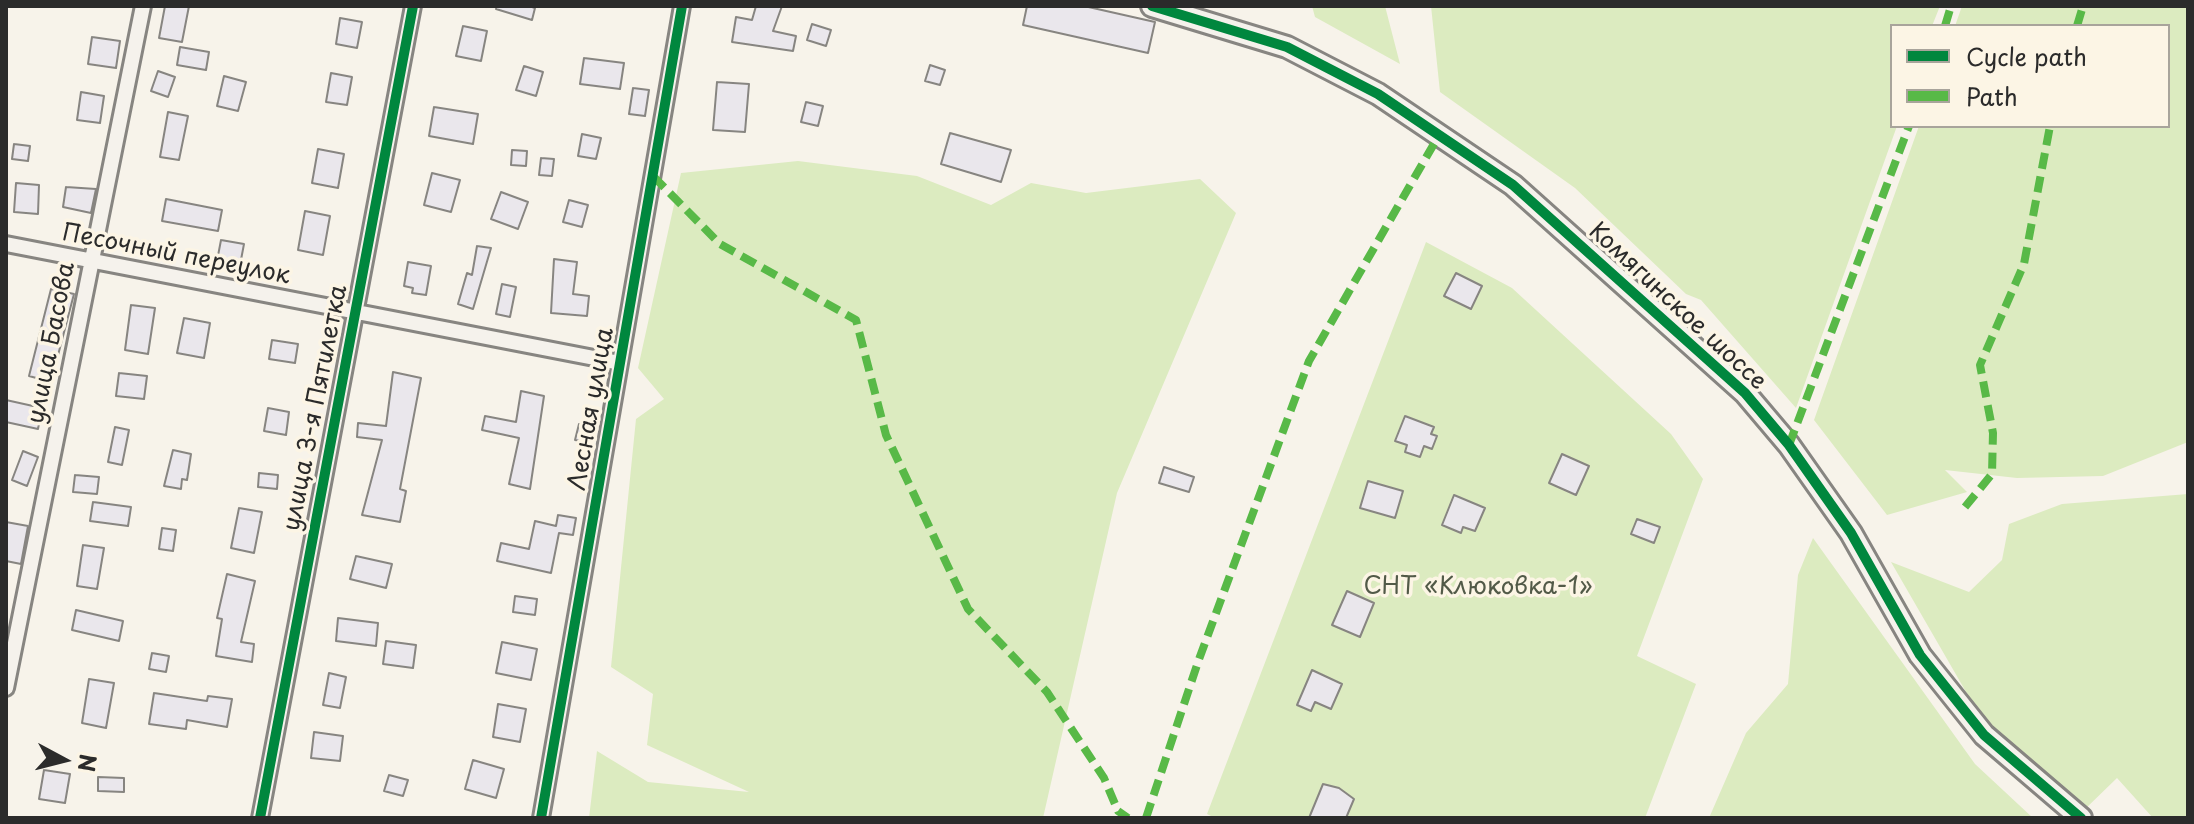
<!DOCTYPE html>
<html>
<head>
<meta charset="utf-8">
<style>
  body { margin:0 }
  #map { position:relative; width:2194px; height:824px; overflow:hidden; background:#f7f3ea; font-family:"Playpen Sans",sans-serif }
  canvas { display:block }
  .frame { position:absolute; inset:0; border:8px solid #2b2b2b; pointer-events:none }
  .legend { position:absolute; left:1890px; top:24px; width:280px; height:104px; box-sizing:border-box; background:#fcf5e5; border:2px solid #a8a49b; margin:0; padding:10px 14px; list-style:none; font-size:24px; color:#2b2b2b }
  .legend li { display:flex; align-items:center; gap:16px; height:40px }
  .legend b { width:40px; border:2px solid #a8a49b }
  .north { position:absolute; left:24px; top:720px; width:80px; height:80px; -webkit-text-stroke:6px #fcf5e5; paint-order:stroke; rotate:97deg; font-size:22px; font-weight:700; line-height:32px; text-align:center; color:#2b2b2b }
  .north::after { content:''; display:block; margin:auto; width:28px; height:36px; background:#2b2b2b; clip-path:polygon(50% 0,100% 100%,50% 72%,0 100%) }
</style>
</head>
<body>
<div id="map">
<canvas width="2194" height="824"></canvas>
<div class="frame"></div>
<ul class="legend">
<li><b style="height:10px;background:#00873e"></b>Cycle path</li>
<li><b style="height:10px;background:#58b947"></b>Path</li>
</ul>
<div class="north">N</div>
</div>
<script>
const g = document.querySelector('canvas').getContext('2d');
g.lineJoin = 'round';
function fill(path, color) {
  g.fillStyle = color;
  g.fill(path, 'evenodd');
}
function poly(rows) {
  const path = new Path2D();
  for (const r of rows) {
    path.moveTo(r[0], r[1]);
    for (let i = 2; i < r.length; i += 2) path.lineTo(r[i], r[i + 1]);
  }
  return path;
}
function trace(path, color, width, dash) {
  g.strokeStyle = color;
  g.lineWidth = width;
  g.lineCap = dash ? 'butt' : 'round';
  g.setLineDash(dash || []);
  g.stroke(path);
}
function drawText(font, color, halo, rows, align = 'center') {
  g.font = font + ' "Playpen Sans",sans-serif';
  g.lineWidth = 7;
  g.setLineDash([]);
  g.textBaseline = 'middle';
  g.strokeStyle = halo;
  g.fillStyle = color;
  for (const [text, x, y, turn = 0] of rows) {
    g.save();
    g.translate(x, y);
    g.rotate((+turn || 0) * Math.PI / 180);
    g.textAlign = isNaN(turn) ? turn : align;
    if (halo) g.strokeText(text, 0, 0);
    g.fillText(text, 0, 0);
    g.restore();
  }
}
const green = poly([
  [1312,6,1385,6,1400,64,1315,17],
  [1431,6,1940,6,1932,26,1892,26,1892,126,1897,126,1796,408,1701,300,1686,294,1575,188,1440,92],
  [1962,6,2188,6,2188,442,2103,476,2017,478,1945,470,1967,492,1887,515,1814,420,1919,126,2168,126,2168,26,1955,26],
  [798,161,917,176,991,205,1031,183,1086,193,1200,179,1236,213,1117,493,1043,818,589,818,597,751,648,782,749,792,647,745,653,694,611,667,636,419,664,399,638,368,681,173],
  [1426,242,1512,288,1671,434,1703,479,1637,656,1696,684,1645,818,1215,818,1207,814],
  [2188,494,2188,818,2153,818,2117,778,2082,812,1988,730,1891,562,1969,592,2002,560,2009,524,2062,504],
  [1813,538,1975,764,2033,818,1709,818,1746,733,1788,684,1798,575]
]);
const building = poly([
  [165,6,189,6,182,42,159,38,165,6],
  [497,6,529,6,535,8,532,20,496,9,497,6],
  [756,6,782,6,773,31,796,36,793,51,732,42,736,17,752,20,756,6],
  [1027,6,1084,6,1155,22,1148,53,1023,25,1027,6],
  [340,18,362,22,357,48,336,44,340,18],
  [812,24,831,30,826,46,807,40,812,24],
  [463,26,487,31,481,61,456,56,463,26],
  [92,37,120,41,116,68,88,64,92,37],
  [180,47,209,52,206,70,177,65,180,47],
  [584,58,624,63,620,89,580,84,584,58],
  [930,65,945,70,940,85,925,81,930,65],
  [524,66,543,72,536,96,516,90,524,66],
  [158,71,175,77,168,97,151,91,158,71],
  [331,73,352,77,347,105,326,102,331,73],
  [224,76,246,82,238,111,217,106,224,76],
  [717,82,749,84,745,132,713,130,717,82],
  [633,88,649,90,645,116,629,114,633,88],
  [81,92,104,96,100,123,77,120,81,92],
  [806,102,823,106,818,126,801,122,806,102],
  [434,107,478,114,473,144,429,136,434,107],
  [168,112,188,116,179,160,160,157,168,112],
  [950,133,1011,150,1001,182,941,164,950,133],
  [582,134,601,138,596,159,578,156,582,134],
  [14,144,30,146,28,161,12,159,14,144],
  [318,149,344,154,338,188,312,183,318,149],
  [512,150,527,151,526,166,511,165,512,150],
  [541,158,554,159,552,176,539,175,541,158],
  [432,173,460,180,451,212,424,205,432,173],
  [16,183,39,185,38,214,14,212,16,183],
  [66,187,96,189,91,213,63,207,66,187],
  [501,192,528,202,518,229,491,219,501,192],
  [166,199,222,210,218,231,162,221,166,199],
  [569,200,588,205,582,227,563,222,569,200],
  [305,211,330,216,323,255,298,250,305,211],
  [221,240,244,244,240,265,217,261,221,240],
  [477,246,491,248,473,309,458,304,467,273,472,275,477,246],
  [554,259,577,262,573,294,589,296,587,316,551,313,554,259],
  [408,262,431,266,426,295,412,293,413,288,404,286,408,262],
  [1456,273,1482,286,1471,309,1444,296,1456,273],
  [502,284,516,287,510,317,496,314,502,284],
  [51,289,74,294,51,382,29,376,51,289],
  [131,305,155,308,148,354,125,350,131,305],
  [184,318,210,323,204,358,177,353,184,318],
  [272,340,298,344,295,363,269,359,272,340],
  [393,372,421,378,400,489,406,491,400,522,362,515,382,440,357,437,358,423,386,426,393,372],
  [119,373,147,376,144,399,116,396,119,373],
  [521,391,544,396,530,489,509,484,519,438,482,430,485,416,516,422,521,391],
  [6,400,42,408,38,429,6,422,6,400],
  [268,408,289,412,286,435,264,431,268,408],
  [1405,416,1434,427,1431,434,1437,436,1432,449,1424,446,1420,457,1405,452,1407,445,1395,441,1405,416],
  [579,424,594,427,591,443,575,440,579,424],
  [115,427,129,430,122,465,108,462,115,427],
  [173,450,191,454,187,480,182,479,181,489,164,486,173,450],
  [23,451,38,457,27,486,12,480,23,451],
  [1562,454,1589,466,1576,495,1549,483,1562,454],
  [1164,467,1194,477,1189,492,1159,483,1164,467],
  [259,473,278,475,277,489,258,487,259,473],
  [75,475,99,477,97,494,73,492,75,475],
  [1368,481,1403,491,1395,518,1360,508,1368,481],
  [1454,495,1485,508,1475,531,1463,527,1461,533,1442,525,1454,495],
  [93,502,131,507,128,526,90,521,93,502],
  [239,508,262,512,254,553,231,548,239,508],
  [558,515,576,518,573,535,559,533,551,573,497,561,501,543,529,549,535,521,556,526,558,515],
  [1637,519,1660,527,1654,543,1631,534,1637,519],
  [6,522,28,526,21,564,6,561,6,522],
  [162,528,176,530,173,551,159,549,162,528],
  [83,545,104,548,97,589,77,586,83,545],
  [356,556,392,564,386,588,350,579,356,556],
  [227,574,255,581,241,642,254,644,252,662,216,656,222,619,217,618,227,574],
  [1347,591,1374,603,1360,637,1332,625,1347,591],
  [515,596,537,599,535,615,513,612,515,596],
  [76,610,123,621,119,641,72,630,76,610],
  [338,618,378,623,376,646,336,641,338,618],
  [386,641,416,645,413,668,383,664,386,641],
  [502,642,537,649,531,680,496,673,502,642],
  [152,653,169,656,166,672,149,669,152,653],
  [1312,670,1342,684,1331,709,1315,702,1311,711,1297,705,1312,670],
  [329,673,346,677,340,708,323,705,329,673],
  [89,679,114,683,106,728,82,723,89,679],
  [154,693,207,701,208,696,232,699,227,727,187,720,186,729,149,724,154,693],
  [498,704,526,709,520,742,493,737,498,704],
  [314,732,343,736,340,761,311,758,314,732],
  [473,760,504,769,496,798,465,789,473,760],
  [44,770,70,774,65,803,39,799,44,770],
  [389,775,408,780,403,796,384,791,389,775],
  [98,777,124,778,124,792,98,791,98,777],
  [1323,784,1339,788,1354,799,1346,818,1309,818,1323,784]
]);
const street = poly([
  [6,244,620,363],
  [6,688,143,6],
  [260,818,413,6],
  [541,818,682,6]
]);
const secondary = poly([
  [1152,6,1287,47,1378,94,1513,185,1745,393,1789,445,1851,533,1920,655,1984,735,2081,818]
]);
const quiet = poly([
  [1945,26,1951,6],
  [2077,26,2083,6],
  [653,176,720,244,856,320,886,435,968,609,1047,692,1104,778,1118,811,1128,818],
  [1789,445,1909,126],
  [1965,507,1992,474,1993,433,1980,365,2024,264,2050,126],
  [1146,818,1198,662,1309,361,1439,135]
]);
const cycleway = poly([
  [1152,6,1287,47,1378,94,1513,185,1745,393,1789,445,1851,533,1920,655,1984,735,2081,818],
  [260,818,413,6],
  [541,818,682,6]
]);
const streetNames = [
  ["Песочный переулок",176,255,11],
  ["Комягинское шоссе",1677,307,43],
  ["улица Басова",52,343,-79],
  ["улица 3-я Пятилетка",316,408,-79],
  ["Лесная улица",592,409,-80]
];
const parkNames = [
  ["СНТ «Клюковка-1»",1478,587]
];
fill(green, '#dcebc0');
fill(building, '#eae7ec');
trace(building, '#878581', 2);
trace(street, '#878581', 20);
trace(secondary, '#878581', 26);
trace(street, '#f5f2ec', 14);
trace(secondary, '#f5f2ec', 20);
trace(quiet, '#58b947', 8, [16, 8]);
trace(cycleway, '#00873e', 10);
drawText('24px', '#2b2b2b', '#fcf5e5', streetNames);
drawText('24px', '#525a48', '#fcf5e5', parkNames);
</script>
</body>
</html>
